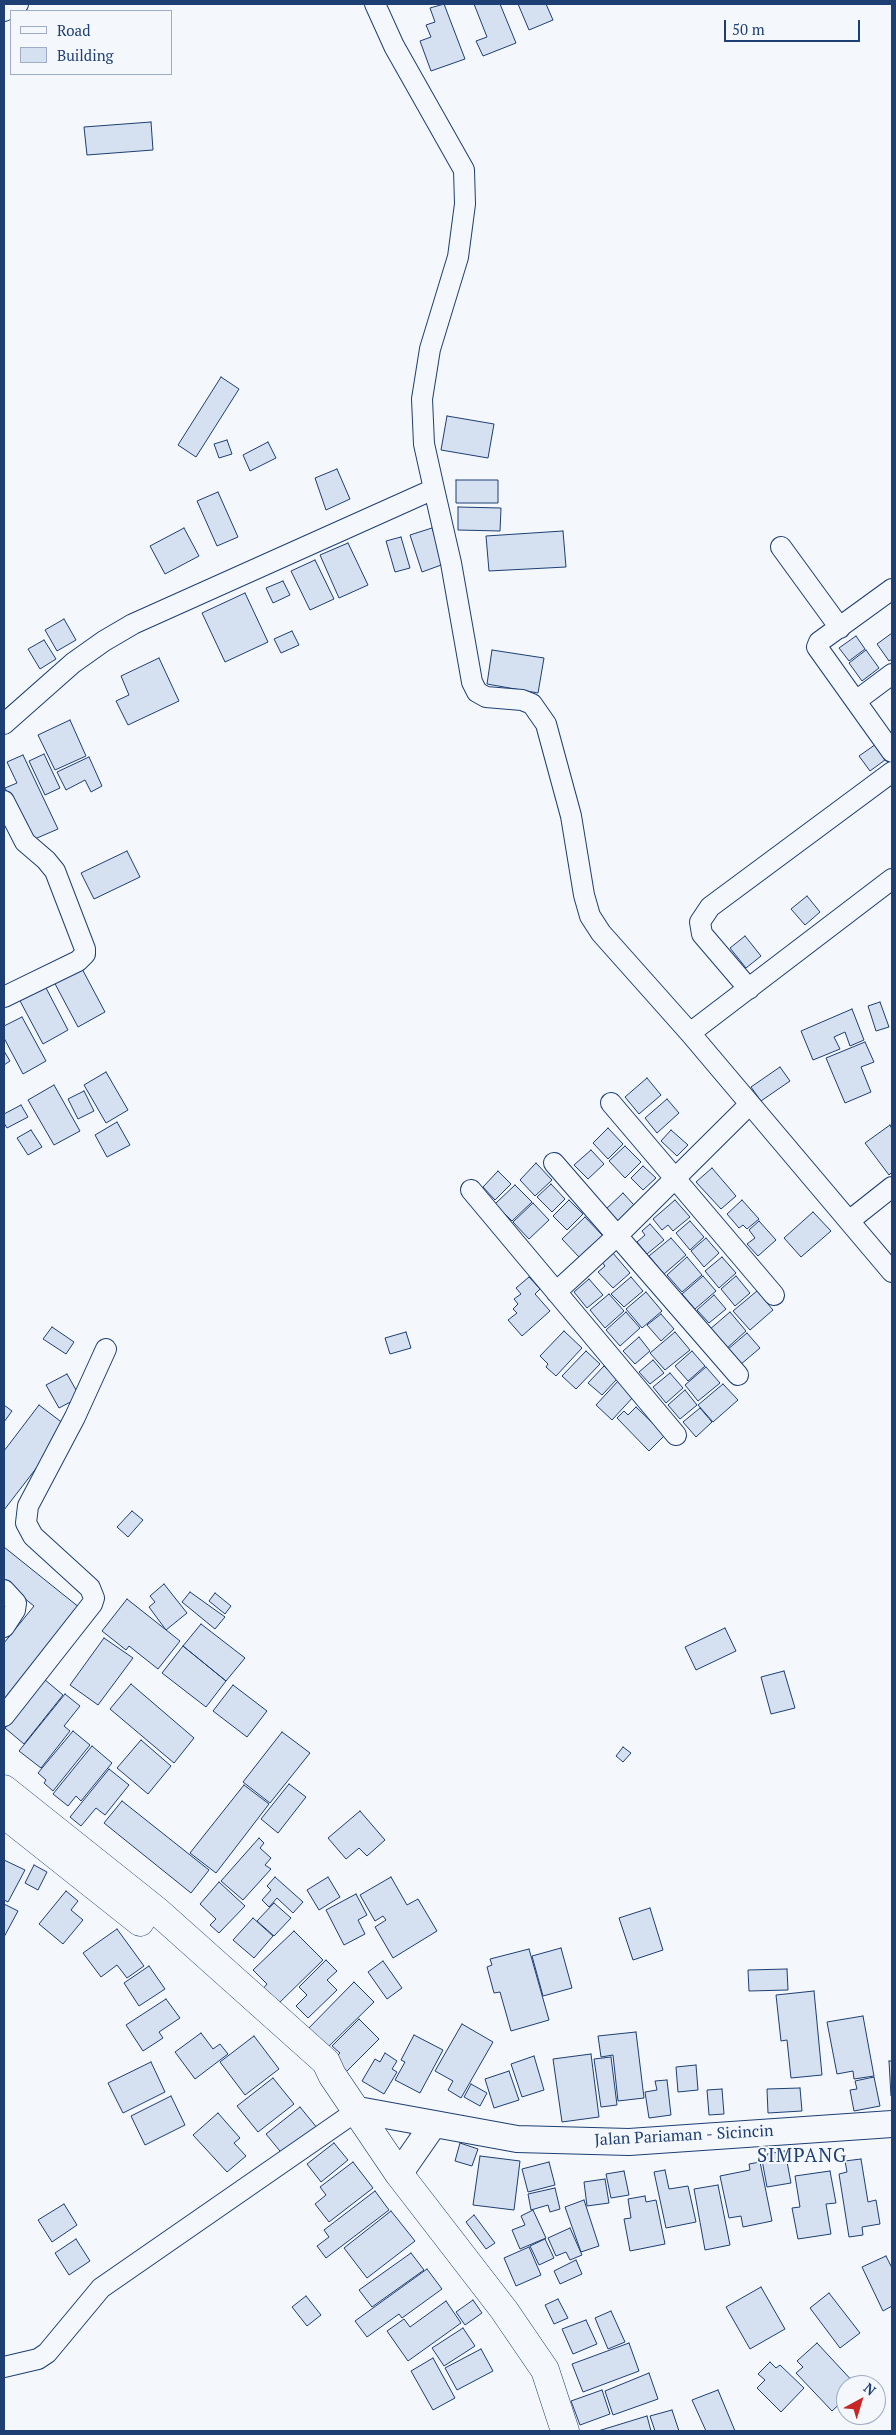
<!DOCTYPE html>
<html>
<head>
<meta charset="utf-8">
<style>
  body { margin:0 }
  #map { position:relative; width:896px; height:2435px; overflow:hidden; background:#f4f7fb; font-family:"PT Serif",serif }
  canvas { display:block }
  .frame { position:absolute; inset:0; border:5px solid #1d3f73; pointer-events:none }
  .legend { position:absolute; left:10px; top:10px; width:162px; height:65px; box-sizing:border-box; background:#f4f7fb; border:1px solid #9eadc5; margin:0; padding:6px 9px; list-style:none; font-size:15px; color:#1d3f73 }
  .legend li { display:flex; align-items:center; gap:10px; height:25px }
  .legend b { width:25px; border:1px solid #9eadc5 }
  .north { position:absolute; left:836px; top:2375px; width:50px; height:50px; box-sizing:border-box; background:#f4f7fb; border:1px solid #9eadc5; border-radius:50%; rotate:39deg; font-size:14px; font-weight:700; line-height:20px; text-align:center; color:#1d3f73 }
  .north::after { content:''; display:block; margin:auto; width:18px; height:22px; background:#c62828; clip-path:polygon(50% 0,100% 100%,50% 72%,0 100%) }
  .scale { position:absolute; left:724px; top:20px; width:136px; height:22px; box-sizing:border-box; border:2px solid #1d3f73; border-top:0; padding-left:6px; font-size:15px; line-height:18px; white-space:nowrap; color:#1d3f73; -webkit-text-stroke:4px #f4f7fb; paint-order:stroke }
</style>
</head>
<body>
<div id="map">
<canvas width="896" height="2435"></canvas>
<div class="frame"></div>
<ul class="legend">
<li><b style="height:6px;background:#f4f7fb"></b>Road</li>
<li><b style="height:14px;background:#d5e0f0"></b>Building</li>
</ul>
<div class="north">N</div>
<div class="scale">50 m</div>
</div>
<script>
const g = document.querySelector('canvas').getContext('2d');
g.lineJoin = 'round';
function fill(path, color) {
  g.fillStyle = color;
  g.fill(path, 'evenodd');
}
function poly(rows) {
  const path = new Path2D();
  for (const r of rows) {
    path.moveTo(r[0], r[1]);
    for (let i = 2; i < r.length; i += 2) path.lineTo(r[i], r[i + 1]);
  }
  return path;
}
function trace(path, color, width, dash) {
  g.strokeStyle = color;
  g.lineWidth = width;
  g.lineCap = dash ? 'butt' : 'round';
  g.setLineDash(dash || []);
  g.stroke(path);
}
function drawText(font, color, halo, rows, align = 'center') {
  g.font = font + ' "PT Serif",serif';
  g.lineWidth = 4;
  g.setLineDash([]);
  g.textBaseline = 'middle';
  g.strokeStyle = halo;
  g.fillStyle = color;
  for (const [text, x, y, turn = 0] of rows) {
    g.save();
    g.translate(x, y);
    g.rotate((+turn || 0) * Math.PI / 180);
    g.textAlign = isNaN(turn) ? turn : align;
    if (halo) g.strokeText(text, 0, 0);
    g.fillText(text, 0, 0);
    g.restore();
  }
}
const building = poly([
  [444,4,465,59,431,71,420,41,431,37,426,25,435,22,430,8,444,4],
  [474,4,500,4,516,43,483,56,476,41,487,37,474,4],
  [518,4,546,4,553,20,529,30,518,4],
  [151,122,153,150,87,155,84,127,151,122],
  [221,377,239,389,196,457,178,445,221,377],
  [447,416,494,424,488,458,441,450,447,416],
  [227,440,232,454,219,458,214,444,227,440],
  [268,442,276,458,250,471,243,455,268,442],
  [337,469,350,499,326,510,315,478,337,469],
  [456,480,498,480,498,503,456,503,456,480],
  [218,492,238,537,217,546,197,501,218,492],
  [458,507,501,508,500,531,458,530,458,507],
  [184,528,199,556,165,574,150,546,184,528],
  [432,528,444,564,422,572,410,535,432,528],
  [563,531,566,567,489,571,486,536,563,531],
  [401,537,410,568,395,572,386,541,401,537],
  [348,543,368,585,339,598,320,555,348,543],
  [315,560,334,599,310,610,291,571,315,560],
  [283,581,290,595,273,603,266,588,283,581],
  [245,593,268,642,225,662,202,613,245,593],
  [64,619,76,640,57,651,45,630,64,619],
  [292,631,299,645,281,653,274,639,292,631],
  [892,633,892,659,889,661,877,644,892,633],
  [856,636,865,649,849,661,839,648,856,636],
  [44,640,56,659,40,669,28,649,44,640],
  [492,650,544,658,538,693,487,684,492,650],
  [866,650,879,668,862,681,849,663,866,650],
  [159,658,179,701,128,725,116,701,129,695,121,676,159,658],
  [70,720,86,756,55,770,38,735,70,720],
  [879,742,889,757,870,771,859,756,879,742],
  [44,754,60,788,45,795,29,761,44,754],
  [23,755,58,829,30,841,5,788,17,783,7,762,23,755],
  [89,757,102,786,91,792,85,780,66,790,57,772,89,757],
  [127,851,140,877,94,899,81,873,127,851],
  [807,896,820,912,805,925,791,909,807,896],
  [745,936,761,956,746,968,730,948,745,936],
  [80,965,105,1012,78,1027,53,980,80,965],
  [45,986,68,1030,43,1044,19,999,45,986],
  [880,1002,889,1027,876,1031,868,1006,880,1002],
  [852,1009,864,1040,850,1046,845,1032,834,1037,840,1049,813,1060,801,1031,852,1009],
  [22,1017,46,1061,23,1074,4,1038,4,1026,22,1017],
  [865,1042,874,1062,861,1067,871,1092,845,1103,826,1058,865,1042],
  [4,1051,10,1061,4,1065,4,1051],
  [780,1067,790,1081,761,1101,751,1087,780,1067],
  [106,1072,128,1110,106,1123,84,1085,106,1072],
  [647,1078,661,1095,639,1114,625,1097,647,1078],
  [54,1085,80,1131,54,1145,28,1100,54,1085],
  [84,1091,94,1111,78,1119,68,1099,84,1091],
  [667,1099,679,1113,657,1133,645,1118,667,1099],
  [21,1105,28,1117,7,1128,4,1123,4,1114,21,1105],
  [117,1122,130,1145,107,1157,95,1135,117,1122],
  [890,1125,892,1129,892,1172,889,1175,865,1143,890,1125],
  [608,1128,623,1144,608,1159,593,1143,608,1128],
  [31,1130,42,1147,28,1155,17,1138,31,1130],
  [671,1130,688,1145,677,1156,661,1141,671,1130],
  [625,1146,641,1162,625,1178,609,1161,625,1146],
  [591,1150,604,1164,588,1179,574,1165,591,1150],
  [536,1163,552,1180,535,1196,520,1180,536,1163],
  [643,1166,656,1178,643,1190,631,1178,643,1166],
  [712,1168,736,1196,721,1209,696,1182,712,1168],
  [498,1171,511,1184,495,1200,483,1187,498,1171],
  [551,1184,565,1199,552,1212,537,1197,551,1184],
  [515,1185,532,1202,512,1221,495,1204,515,1185],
  [623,1193,634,1205,617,1222,605,1210,623,1193],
  [569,1200,583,1214,567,1230,553,1216,569,1200],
  [675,1200,690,1217,673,1231,668,1225,662,1230,653,1219,675,1200],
  [742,1200,759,1219,747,1229,743,1225,739,1228,727,1214,742,1200],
  [533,1203,549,1220,529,1239,513,1222,533,1203],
  [813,1212,831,1231,801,1257,784,1238,813,1212],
  [585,1217,603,1236,580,1258,562,1239,585,1217],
  [690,1221,704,1237,690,1250,676,1233,690,1221],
  [759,1221,776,1240,758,1256,747,1244,755,1238,749,1230,759,1221],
  [650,1224,664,1240,647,1254,637,1242,645,1235,642,1231,650,1224],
  [671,1238,686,1255,664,1274,649,1256,671,1238],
  [706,1238,719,1253,704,1267,691,1251,706,1238],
  [612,1252,630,1273,613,1288,598,1272,605,1266,601,1261,612,1252],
  [687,1257,702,1275,682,1292,667,1275,687,1257],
  [722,1257,736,1273,719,1288,705,1271,722,1257],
  [703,1276,716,1291,695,1309,682,1294,703,1276],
  [736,1276,750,1293,735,1306,721,1289,736,1276],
  [529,1277,540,1289,535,1294,550,1311,522,1336,508,1320,517,1313,513,1309,518,1304,514,1299,521,1294,516,1288,529,1277],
  [631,1277,643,1291,624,1307,611,1294,631,1277],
  [589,1279,603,1295,587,1308,574,1292,589,1279],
  [757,1291,773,1310,750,1330,733,1311,757,1291],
  [646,1292,662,1311,642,1328,626,1309,646,1292],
  [609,1294,624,1311,605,1328,590,1310,609,1294],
  [714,1295,726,1309,709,1323,697,1310,714,1295],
  [626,1312,640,1328,620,1346,606,1330,626,1312],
  [730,1312,746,1331,726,1349,709,1330,730,1312],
  [661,1314,674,1329,661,1341,647,1325,661,1314],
  [52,1327,74,1342,66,1354,43,1339,52,1327],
  [564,1331,582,1348,556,1376,546,1367,548,1364,540,1356,564,1331],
  [406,1332,411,1348,390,1354,385,1338,406,1332],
  [675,1332,690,1350,665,1370,650,1353,675,1332],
  [747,1333,760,1348,740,1365,727,1350,747,1333],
  [639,1337,650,1351,635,1364,623,1351,639,1337],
  [586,1351,600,1364,576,1389,562,1376,586,1351],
  [692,1351,705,1366,688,1381,675,1366,692,1351],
  [653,1360,664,1373,650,1384,639,1372,653,1360],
  [604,1366,617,1379,602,1395,588,1383,604,1366],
  [706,1367,720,1383,698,1401,685,1385,706,1367],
  [670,1373,683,1388,666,1403,653,1387,670,1373],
  [67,1374,80,1397,59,1408,46,1385,67,1374],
  [619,1380,635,1395,612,1420,596,1405,619,1380],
  [723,1384,738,1400,713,1422,698,1405,723,1384],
  [685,1390,697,1405,680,1419,668,1405,685,1390],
  [4,1405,12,1411,4,1422,4,1405],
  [39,1405,68,1427,4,1510,4,1451,39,1405],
  [636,1407,665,1435,649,1451,617,1418,624,1411,628,1415,636,1407],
  [700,1408,712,1422,696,1437,683,1422,700,1408],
  [132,1511,143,1520,128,1537,117,1527,132,1511],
  [4,1547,80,1608,4,1703,4,1643,34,1606,4,1582,4,1547],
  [164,1584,187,1613,166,1630,149,1607,155,1602,150,1596,164,1584],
  [190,1592,225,1617,215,1629,182,1602,190,1592],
  [215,1593,231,1606,225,1614,209,1601,215,1593],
  [127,1599,180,1641,158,1669,129,1646,126,1650,102,1631,127,1599],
  [201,1624,245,1658,226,1681,183,1646,201,1624],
  [725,1628,736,1651,696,1670,685,1647,725,1628],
  [104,1638,133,1658,98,1705,70,1685,104,1638],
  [183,1646,226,1681,206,1707,162,1673,183,1646],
  [784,1671,795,1708,771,1714,761,1677,784,1671],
  [44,1679,63,1695,24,1744,5,1728,44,1679],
  [131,1684,194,1738,174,1763,110,1709,131,1684],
  [233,1685,267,1711,247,1737,213,1711,233,1685],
  [65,1694,80,1706,64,1726,70,1731,41,1768,19,1751,65,1694],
  [73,1731,90,1745,53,1791,44,1783,46,1780,38,1773,73,1731],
  [282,1732,310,1753,270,1803,243,1782,282,1732],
  [141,1740,171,1766,148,1794,117,1768,141,1740],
  [92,1746,112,1763,81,1801,76,1796,68,1806,53,1794,92,1746],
  [623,1747,631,1753,623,1762,616,1756,623,1747],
  [109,1769,129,1785,105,1815,96,1808,81,1826,70,1817,109,1769],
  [289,1784,306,1797,278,1833,261,1819,289,1784],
  [244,1785,269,1804,216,1873,190,1853,244,1785],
  [122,1801,209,1870,191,1893,104,1823,122,1801],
  [360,1811,385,1840,367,1856,359,1848,346,1859,328,1838,360,1811],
  [259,1838,264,1843,260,1848,271,1858,265,1865,271,1869,243,1900,221,1881,259,1838],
  [4,1860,25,1870,8,1902,4,1900,4,1860],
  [34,1865,47,1872,38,1890,25,1883,34,1865],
  [275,1877,303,1902,293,1913,277,1898,269,1907,262,1900,271,1890,267,1886,275,1877],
  [328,1877,340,1897,319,1910,307,1890,328,1877],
  [391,1877,407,1905,418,1899,437,1931,393,1958,375,1927,386,1920,383,1916,375,1921,360,1895,391,1877],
  [219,1882,245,1906,219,1933,210,1925,216,1919,200,1904,219,1882],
  [66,1891,78,1901,71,1910,83,1920,63,1944,39,1924,66,1891],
  [356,1894,367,1915,358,1920,365,1934,344,1945,326,1910,356,1894],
  [274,1903,291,1918,274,1936,257,1921,274,1903],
  [4,1904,18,1911,4,1937,4,1904],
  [650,1908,663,1950,633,1960,619,1918,650,1908],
  [253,1918,273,1936,254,1958,233,1940,253,1918],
  [117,1929,144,1966,127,1978,117,1965,101,1977,83,1953,117,1929],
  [294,1931,323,1960,277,2005,262,1990,267,1984,253,1970,294,1931],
  [561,1948,572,1988,543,1996,532,1956,561,1948],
  [529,1949,549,2020,511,2031,500,1992,494,1993,487,1967,492,1965,490,1959,529,1949],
  [326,1960,337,1971,327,1980,337,1990,308,2018,296,2006,307,1995,299,1987,326,1960],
  [383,1961,402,1988,387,1999,368,1972,383,1961],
  [149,1966,165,1989,139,2006,124,1983,149,1966],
  [787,1969,788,1990,749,1991,748,1970,787,1969],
  [354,1982,374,2002,323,2052,304,2033,354,1982],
  [814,1991,822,2075,791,2078,787,2040,781,2041,776,1995,814,1991],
  [166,1999,180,2018,159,2032,163,2038,143,2051,126,2025,166,1999],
  [863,2016,874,2076,854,2079,853,2071,837,2074,827,2022,863,2016],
  [359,2019,379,2039,346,2072,333,2060,340,2053,332,2046,359,2019],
  [462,2024,493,2042,461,2098,448,2090,453,2081,435,2071,462,2024],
  [636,2032,644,2098,618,2101,613,2055,601,2057,598,2036,636,2032],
  [201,2033,213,2049,220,2044,228,2054,195,2079,175,2052,201,2033],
  [414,2035,443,2050,420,2093,395,2080,405,2062,401,2060,414,2035],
  [254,2036,279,2069,245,2095,220,2062,254,2036],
  [385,2053,397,2061,392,2069,397,2072,384,2094,362,2081,375,2059,380,2062,385,2053],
  [591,2054,599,2117,562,2122,553,2059,591,2054],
  [534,2056,544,2090,522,2097,511,2064,534,2056],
  [611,2057,617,2105,601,2107,594,2059,611,2057],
  [889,2061,892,2061,892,2096,891,2096,889,2061],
  [151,2062,165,2092,123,2113,108,2083,151,2062],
  [696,2065,698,2090,678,2092,676,2067,696,2065],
  [509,2071,519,2100,494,2108,485,2079,509,2071],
  [874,2077,880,2106,854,2111,850,2090,857,2089,855,2081,874,2077],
  [273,2078,294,2104,258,2132,237,2106,273,2078],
  [667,2080,671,2115,649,2118,645,2092,657,2090,655,2081,667,2080],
  [471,2084,487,2093,480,2106,464,2097,471,2084],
  [800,2088,802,2111,768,2113,767,2089,800,2088],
  [722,2089,724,2114,709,2115,707,2090,722,2089],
  [171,2096,185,2125,145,2145,131,2116,171,2096],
  [300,2107,318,2129,284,2156,266,2134,300,2107],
  [218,2113,240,2138,234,2143,246,2156,227,2172,193,2135,218,2113],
  [334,2143,348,2160,321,2182,307,2164,334,2143],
  [460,2143,478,2149,472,2166,455,2161,460,2143],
  [785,2151,791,2183,767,2187,762,2160,768,2160,767,2154,785,2151],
  [480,2156,520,2161,514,2210,473,2205,480,2156],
  [861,2159,868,2202,876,2200,880,2224,862,2227,863,2235,849,2237,839,2174,847,2172,845,2161,861,2159],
  [353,2162,373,2188,329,2222,315,2204,326,2195,320,2187,353,2162],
  [549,2162,555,2185,528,2192,522,2169,549,2162],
  [760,2162,772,2221,743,2227,741,2216,729,2218,720,2176,750,2170,749,2164,760,2162],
  [665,2170,669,2189,688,2186,696,2222,666,2228,654,2172,665,2170],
  [624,2171,629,2195,611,2198,606,2174,624,2171],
  [830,2171,836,2203,826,2204,831,2234,798,2239,792,2208,800,2207,795,2176,830,2171],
  [605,2179,609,2203,587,2206,584,2182,605,2179],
  [718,2185,730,2245,705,2250,694,2189,718,2185],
  [555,2188,560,2209,550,2212,548,2205,531,2210,528,2194,555,2188],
  [375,2191,389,2210,326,2258,317,2246,329,2237,324,2230,375,2191],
  [645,2196,646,2202,656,2200,665,2244,630,2251,624,2219,631,2218,628,2199,645,2196],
  [584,2200,599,2246,581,2252,565,2207,584,2200],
  [64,2204,77,2225,52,2242,38,2220,64,2204],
  [533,2210,546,2238,520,2249,512,2230,525,2225,521,2216,533,2210],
  [391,2211,415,2241,367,2278,344,2248,391,2211],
  [474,2215,495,2243,486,2249,466,2222,474,2215],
  [570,2228,582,2255,570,2260,566,2252,556,2256,548,2238,570,2228],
  [76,2239,90,2261,69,2275,55,2253,76,2239],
  [545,2239,554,2258,539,2265,530,2246,545,2239],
  [529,2247,541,2275,516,2286,504,2258,529,2247],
  [411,2253,424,2270,372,2307,359,2290,411,2253],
  [886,2256,892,2268,892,2306,883,2311,862,2267,886,2256],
  [576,2260,582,2274,560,2284,554,2271,576,2260],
  [427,2269,442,2289,402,2318,399,2314,367,2337,355,2321,427,2269],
  [761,2287,785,2329,750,2349,726,2307,761,2287],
  [829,2293,860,2333,840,2348,810,2308,829,2293],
  [306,2296,321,2315,307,2326,292,2307,306,2296],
  [558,2299,568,2318,554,2324,545,2305,558,2299],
  [473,2300,482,2313,465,2325,456,2312,473,2300],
  [446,2301,461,2323,408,2361,387,2331,404,2319,410,2327,446,2301],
  [611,2311,625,2342,608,2349,595,2318,611,2311],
  [586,2320,597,2344,573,2354,562,2329,586,2320],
  [463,2328,475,2346,444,2366,432,2348,463,2328],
  [629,2343,639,2371,583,2392,572,2364,629,2343],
  [817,2343,856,2385,846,2385,846,2398,832,2411,796,2373,803,2367,797,2361,817,2343],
  [481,2349,493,2371,457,2390,445,2368,481,2349],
  [433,2358,455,2398,433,2410,411,2371,433,2358],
  [770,2362,776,2368,780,2365,804,2388,781,2412,757,2388,765,2380,758,2374,770,2362],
  [649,2373,658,2399,613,2415,605,2391,649,2373],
  [602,2390,610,2414,580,2425,571,2401,602,2390],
  [718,2390,735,2431,706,2431,692,2400,718,2390],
  [672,2410,679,2431,655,2431,650,2416,672,2410],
  [647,2416,651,2431,598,2431,647,2416]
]);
const minor = poly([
  [375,4,394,46,464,170,465,204,458,257,430,349,422,399,424,444,434,489],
  [4,11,18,4],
  [781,547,840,628],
  [892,589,819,642,817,647,892,752],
  [856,701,892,674],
  [4,724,73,663,104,641,133,624,434,489,451,563,472,682,477,692,486,697,522,700,532,704,546,724,571,816,584,895,590,916,601,933,690,1033,892,1272],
  [4,801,25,842,46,860,55,871,85,949,85,954,78,961,4,997],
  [749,989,702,934,700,922,710,907,892,772],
  [690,1033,892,879],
  [611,1103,774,1295],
  [554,1163,738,1375],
  [471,1190,676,1435],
  [849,1221,892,1187],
  [556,1292,618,1235,750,1104],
  [4,1590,16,1603,15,1610,4,1627],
  [4,1716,92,1604,94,1598,90,1588,33,1536,26,1523,28,1506,75,1417,106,1349],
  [4,2367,38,2359,47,2353,101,2288,358,2110]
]);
const major = poly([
  [358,2110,517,2139,629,2142,892,2124],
  [399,2174,433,2125]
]);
const highway = poly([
  [4,1789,157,1911,326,2062,332,2075,399,2174,504,2310,545,2370,565,2431],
  [4,1814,140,1922]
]);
const streetNames = [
  ["Jalan Pariaman - Sicincin",684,2136,-3]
];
const quarterNames = [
  ["SIMPANG",802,2157]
];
fill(building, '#d5e0f0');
trace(building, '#1d3f73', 1);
trace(minor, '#1d3f73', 22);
trace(major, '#1d3f73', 28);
trace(highway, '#1d3f73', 29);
trace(minor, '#f4f7fb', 20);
trace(major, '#f4f7fb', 26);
trace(highway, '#f4f7fb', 28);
drawText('16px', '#1d3f73', '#f4f7fb', streetNames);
g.letterSpacing = '1px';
drawText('19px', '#1d3f73', '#f4f7fb', quarterNames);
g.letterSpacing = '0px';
</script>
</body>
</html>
